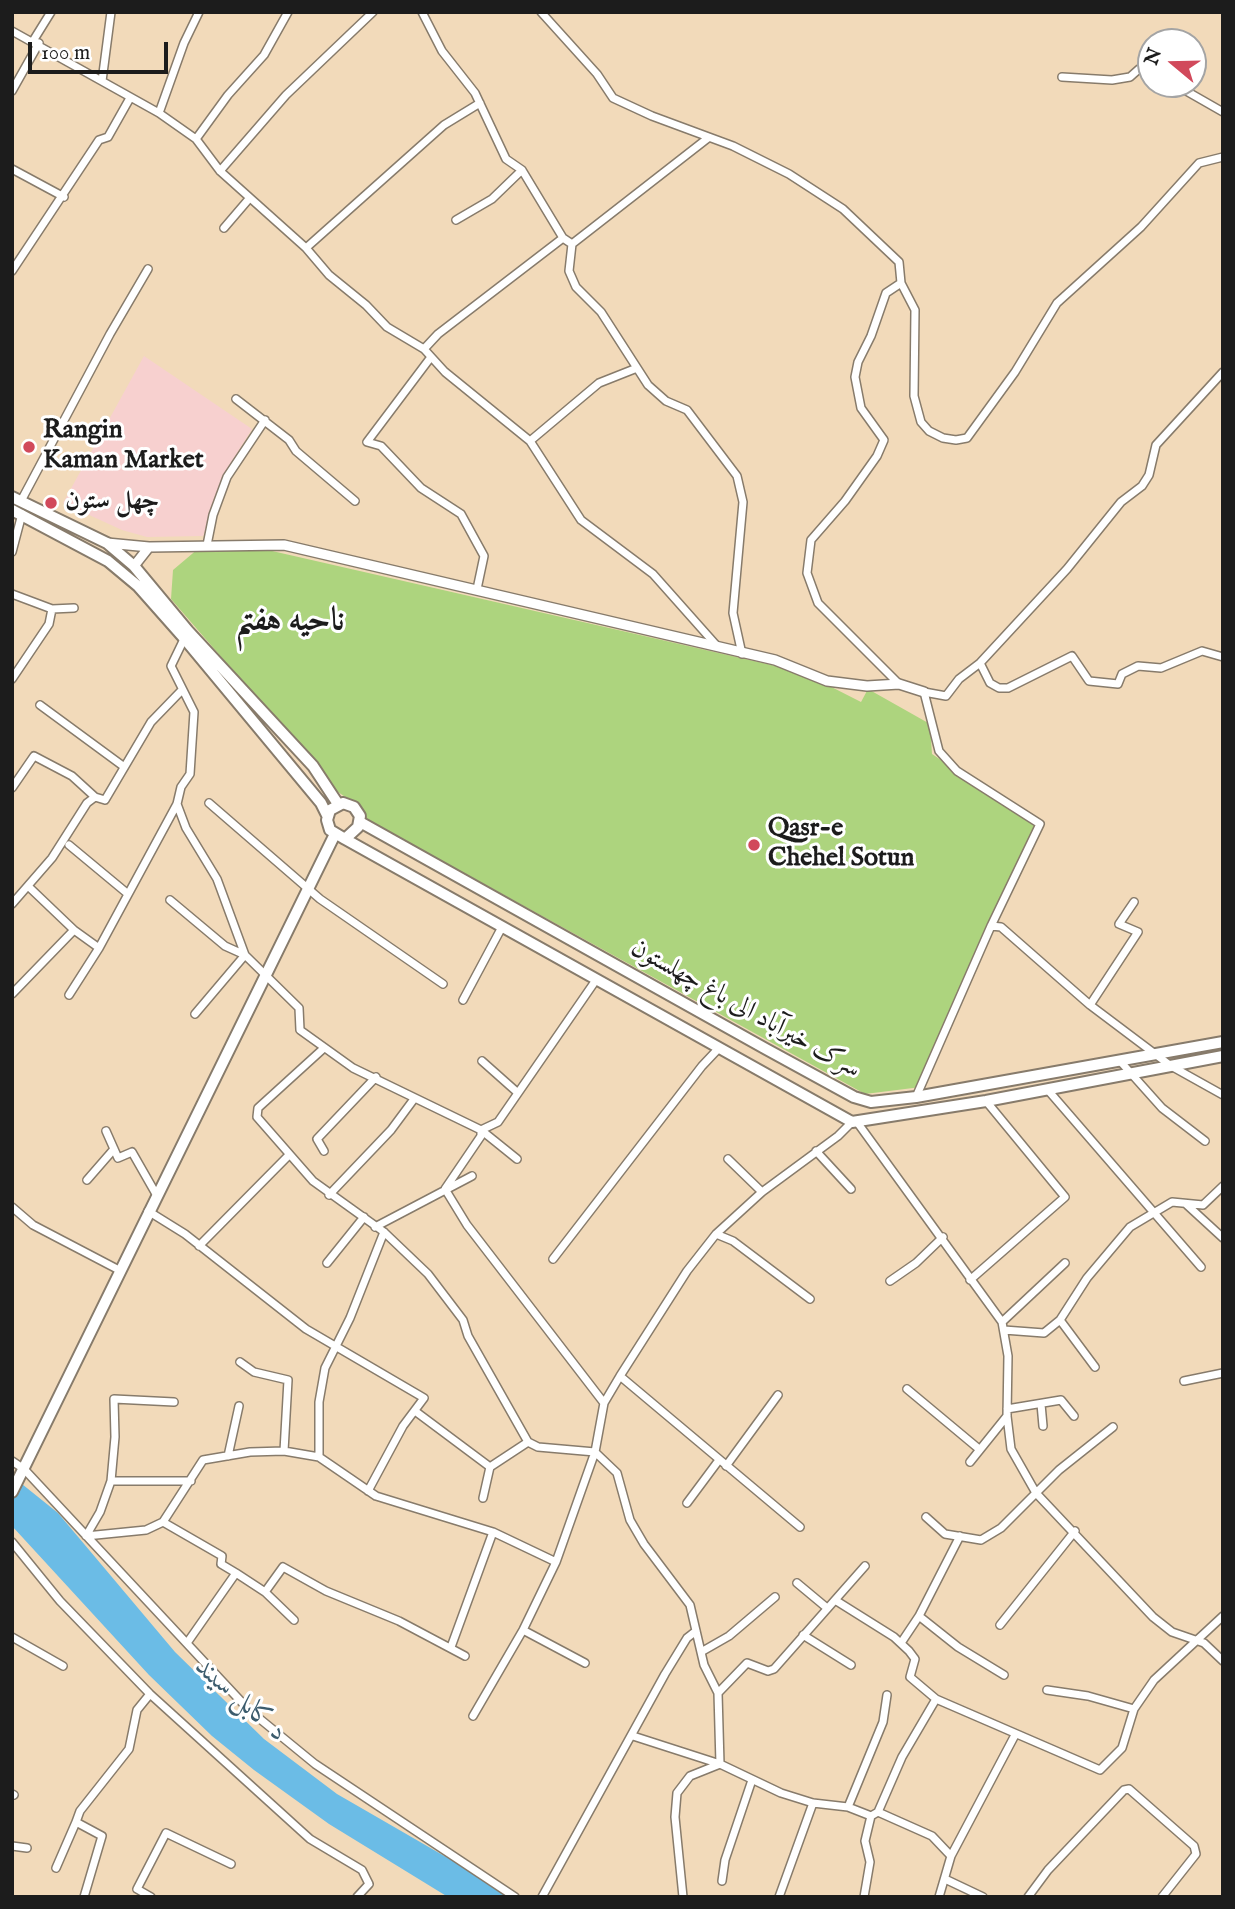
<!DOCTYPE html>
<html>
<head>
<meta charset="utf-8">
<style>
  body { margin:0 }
  #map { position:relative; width:1235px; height:1909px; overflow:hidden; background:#f2daba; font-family:"IM FELL English",serif }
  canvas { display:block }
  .frame { position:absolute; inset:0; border:14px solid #1c1c1c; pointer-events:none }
  .north { position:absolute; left:1137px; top:28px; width:70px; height:70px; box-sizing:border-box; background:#fff; border:2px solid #a4a4a4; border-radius:50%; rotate:289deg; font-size:19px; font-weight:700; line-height:28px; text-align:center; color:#1c1c1c }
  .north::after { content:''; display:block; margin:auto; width:24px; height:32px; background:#d1495b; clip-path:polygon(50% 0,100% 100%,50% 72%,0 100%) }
  .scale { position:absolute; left:28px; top:42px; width:140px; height:32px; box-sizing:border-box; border:4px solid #1c1c1c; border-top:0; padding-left:9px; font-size:21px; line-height:24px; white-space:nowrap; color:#1c1c1c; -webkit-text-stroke:5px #fff; paint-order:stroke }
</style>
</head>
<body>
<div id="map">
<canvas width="1235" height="1909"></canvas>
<div class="frame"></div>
<div class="north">N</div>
<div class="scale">100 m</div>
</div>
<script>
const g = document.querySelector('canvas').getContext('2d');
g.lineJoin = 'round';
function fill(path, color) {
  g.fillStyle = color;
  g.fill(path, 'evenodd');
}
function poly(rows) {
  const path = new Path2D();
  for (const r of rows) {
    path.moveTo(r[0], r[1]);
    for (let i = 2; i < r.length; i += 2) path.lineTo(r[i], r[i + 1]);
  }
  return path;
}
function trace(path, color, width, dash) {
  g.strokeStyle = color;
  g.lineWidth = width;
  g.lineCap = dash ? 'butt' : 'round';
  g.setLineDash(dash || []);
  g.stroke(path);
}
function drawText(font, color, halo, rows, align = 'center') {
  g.font = font + ' "IM FELL English",Amiri,serif';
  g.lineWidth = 6;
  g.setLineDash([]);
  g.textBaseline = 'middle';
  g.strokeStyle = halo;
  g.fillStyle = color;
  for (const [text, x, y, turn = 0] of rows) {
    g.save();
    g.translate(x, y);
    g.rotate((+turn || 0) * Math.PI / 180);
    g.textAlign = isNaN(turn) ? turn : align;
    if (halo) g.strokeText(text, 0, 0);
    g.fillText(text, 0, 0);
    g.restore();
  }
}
const built = poly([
  [144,356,252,429,224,474,203,536,147,537,122,530,63,503]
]);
const green = poly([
  [199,548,259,548,802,672,861,702,868,689,930,724,932,754,1038,825,921,1087,865,1094,366,819,357,805,338,792,171,599,173,570]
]);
const water = poly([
  [12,1476,58,1513,175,1652,264,1739,337,1794,479,1876,507,1897,448,1897,329,1824,254,1770,212,1736,149,1675,12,1526]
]);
const minor = poly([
  [422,12,442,51,475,93,506,159,522,170,563,238,572,244,569,271,576,287,601,312,648,385,666,401,687,410,737,476,743,502,733,613,742,654],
  [541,12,597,74,613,98,652,116,733,146,789,174,843,209,899,262,901,283,915,310,914,396,921,422,929,431,943,438,956,440,967,438,1015,372,1057,303,1141,227,1199,163,1223,157],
  [12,31,159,113,196,139,220,171,306,248,329,275,366,305,387,327,424,349,445,372,530,441,581,520,653,574,717,646],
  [33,41,51,12],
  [1062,77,1112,80,1130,77,1139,69,1151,72],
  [102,81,111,12],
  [1174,84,1223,112],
  [12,91,39,43],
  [159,113,184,43,199,12],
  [196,139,228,95,264,55,288,12],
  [12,169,64,197],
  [220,171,286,95,373,12],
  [456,220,492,199,522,170],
  [224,228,248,200],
  [572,244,708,138],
  [306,248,444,125,480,103],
  [12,271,99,140,108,137,130,98],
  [424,349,438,334,563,238],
  [431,357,367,442,381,446,421,488,461,514,484,556,477,589],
  [236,399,289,440,296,451,355,501],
  [530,441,599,383,637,368],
  [21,501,110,334,148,269],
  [207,545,213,515,227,477,265,420],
  [12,552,22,514],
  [12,594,52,609,74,608],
  [980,663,990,683,999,688,1008,688,1072,656,1089,681,1118,684,1122,674,1138,666,1161,668,1202,651,1223,657],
  [12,679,49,624,52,609],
  [899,684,818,603,807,573,811,540,845,501,877,456,884,440,861,408,855,377,858,362,871,336,886,293,901,283],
  [40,705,123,766],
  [12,788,34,756,72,776,95,797],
  [209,803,320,899,443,984],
  [177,804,186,828,217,879,245,955,299,1008,300,1030,353,1068,481,1130,517,1159],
  [69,845,128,894],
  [29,887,74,930,99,948],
  [170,900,225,946,245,955,195,1014],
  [12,904,52,858,87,803,95,797,105,800,151,722,182,690],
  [991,926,1001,927,1090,1005,1171,1066,1223,1095],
  [12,994,74,930],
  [69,995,99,948,177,804,181,787,190,774,194,712,171,666,186,635],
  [463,1000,502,927],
  [1090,1005,1138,932,1119,924,1134,902],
  [324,1048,258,1108,257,1117,313,1181,384,1232,428,1274,463,1320,468,1336,528,1442,538,1447,595,1452,617,1473,630,1520,644,1544,690,1605,704,1665,718,1693,720,1764],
  [482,1061,518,1093],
  [1120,1061,1162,1108,1205,1141],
  [1047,1089,1201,1267],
  [916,1097,991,926,1040,824,957,771,939,751,924,692,946,696,959,679,980,663,1067,569,1121,502,1142,486,1149,475,1156,445,1223,372],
  [857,1122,1002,1322,1008,1356,1007,1416,1011,1449,1036,1493,1153,1617,1172,1632,1204,1643,1223,1661],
  [481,1130,481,1136,445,1189,467,1225,604,1403],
  [481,1130,498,1122,596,980],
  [106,1131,118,1158,132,1152,156,1194],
  [324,1151,317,1139,376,1077],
  [816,1151,851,1189],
  [728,1159,762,1192],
  [87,1180,114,1149],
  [329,1195,391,1130,414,1099],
  [1186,1204,1223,1238],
  [12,1207,33,1225,119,1270],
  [148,1211,185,1234,306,1329,424,1398,403,1426,368,1491],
  [375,1227,472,1176],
  [716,1234,733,1241,810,1299],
  [199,1246,289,1155],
  [553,1259,702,1066,719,1048],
  [327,1263,364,1217],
  [970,1280,1065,1197,986,1101],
  [890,1281,916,1263,943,1237],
  [1060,1320,1095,1367],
  [1002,1322,1065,1263],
  [1004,1330,1044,1333,1060,1320,1087,1278,1130,1227,1172,1202,1203,1205,1223,1186],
  [240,1362,254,1372,288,1380,284,1451],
  [620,1376,800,1527],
  [1184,1381,1223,1373],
  [907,1389,979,1449],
  [1041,1404,1043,1426],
  [1007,1409,1061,1400,1074,1416],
  [415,1411,490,1467],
  [228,1456,239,1406],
  [319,1457,319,1402,325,1368,350,1318,384,1232],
  [12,1461,24,1469,249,1710,315,1764,515,1897],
  [970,1462,1007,1416],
  [726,1466,778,1395],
  [111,1481,191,1481],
  [483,1498,490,1467,528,1442],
  [687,1503,719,1460],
  [926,1517,945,1534,981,1540,1001,1528,1059,1470,1113,1427],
  [163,1522,222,1556,221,1564,236,1573],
  [86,1536,146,1530,163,1522,203,1460,250,1452,284,1451,319,1457,376,1496,493,1532,556,1562],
  [86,1536,100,1512,111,1481,115,1437,114,1399,174,1402],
  [12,1542,60,1601,150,1694,310,1839,362,1870,369,1884,357,1897],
  [797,1583,827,1608],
  [265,1592,283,1567,326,1591,399,1621,465,1656],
  [835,1600,894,1637,909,1651,915,1659,910,1677,936,1699,1100,1770,1122,1748,1134,1709,1154,1680,1223,1616],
  [919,1616,958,1647,1004,1675],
  [1000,1625,1075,1531],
  [523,1630,585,1663],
  [803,1635,851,1665],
  [12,1637,63,1666],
  [187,1643,236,1573,265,1592,294,1620],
  [901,1643,919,1616,960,1536],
  [451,1647,493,1532],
  [701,1652,729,1636,775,1597],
  [1047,1690,1088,1696,1134,1709],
  [718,1693,747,1663,768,1671,774,1669,865,1566],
  [473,1716,523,1630,556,1562,595,1452,604,1403,620,1376,687,1271,716,1234,762,1192,838,1136,852,1122],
  [633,1736,720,1764,781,1793,813,1803,848,1807,871,1816,878,1812,932,1836,951,1856],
  [12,1794,14,1795],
  [848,1807,883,1722,887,1695],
  [878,1812,902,1757,936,1699],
  [12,1846,27,1848],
  [56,1868,76,1822],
  [945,1879,983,1897],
  [722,1881,725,1860,752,1780],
  [84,1897,102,1836,76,1822,80,1811,129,1749,137,1710,150,1694],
  [151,1897,137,1889,166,1833,231,1864],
  [542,1897,665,1674,687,1638,696,1631],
  [683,1897,675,1817,677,1793,690,1776,720,1764],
  [779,1897,813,1803],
  [864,1897,870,1862,865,1841,871,1816],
  [939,1897,951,1856,1015,1735],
  [1028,1897,1048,1870,1124,1790,1129,1789,1194,1846,1196,1854,1162,1897]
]);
const tertiary = poly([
  [107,543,149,547,284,545,775,660,827,681,867,686,899,684,924,692],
  [134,566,149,547]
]);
const secondary = poly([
  [12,497,107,543,134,566,188,631,313,766,338,804],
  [12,510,108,561,138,586,184,638,321,803,327,815],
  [343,803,354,807,360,816,358,827,345,839,330,830,327,820,330,810,343,803],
  [360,822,766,1049,854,1097,871,1102,916,1097,1223,1042],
  [345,839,852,1122,986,1101,1223,1056],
  [12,1492,335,834]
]);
const markers = [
  [29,447,7,"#d1495b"],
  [51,503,7,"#d1495b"],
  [754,845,7,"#d1495b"]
];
const poiNames = [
  ["Rangin",43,432],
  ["Kaman Market",43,462],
  ["چهل ستون",65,503],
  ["Qasr-e",768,830],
  ["Chehel Sotun",768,860]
];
const streetNames = [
  ["سرک خیرآباد الی باغ چهلستون",745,1010,29]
];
const waterNames = [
  ["د کابل سيند",240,1701,41]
];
const districtNames = [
  ["ناحیه هفتم",290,623]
];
fill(built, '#f7d0cf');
fill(green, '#add47e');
fill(water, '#6bbce6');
trace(minor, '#877b6b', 10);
trace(tertiary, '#877b6b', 12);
trace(secondary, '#877b6b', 14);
trace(minor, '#fff', 7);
trace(tertiary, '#fff', 9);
trace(secondary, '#fff', 10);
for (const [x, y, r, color] of markers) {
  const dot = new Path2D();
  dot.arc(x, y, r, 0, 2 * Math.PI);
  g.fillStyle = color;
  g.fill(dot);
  trace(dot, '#fff', 2.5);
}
drawText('bold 26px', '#1c1c1c', '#fff', poiNames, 'left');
drawText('26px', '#1c1c1c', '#fff', streetNames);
drawText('italic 28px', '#3c5c6d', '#fff', waterNames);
drawText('bold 33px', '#1c1c1c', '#fff', districtNames);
</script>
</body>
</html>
